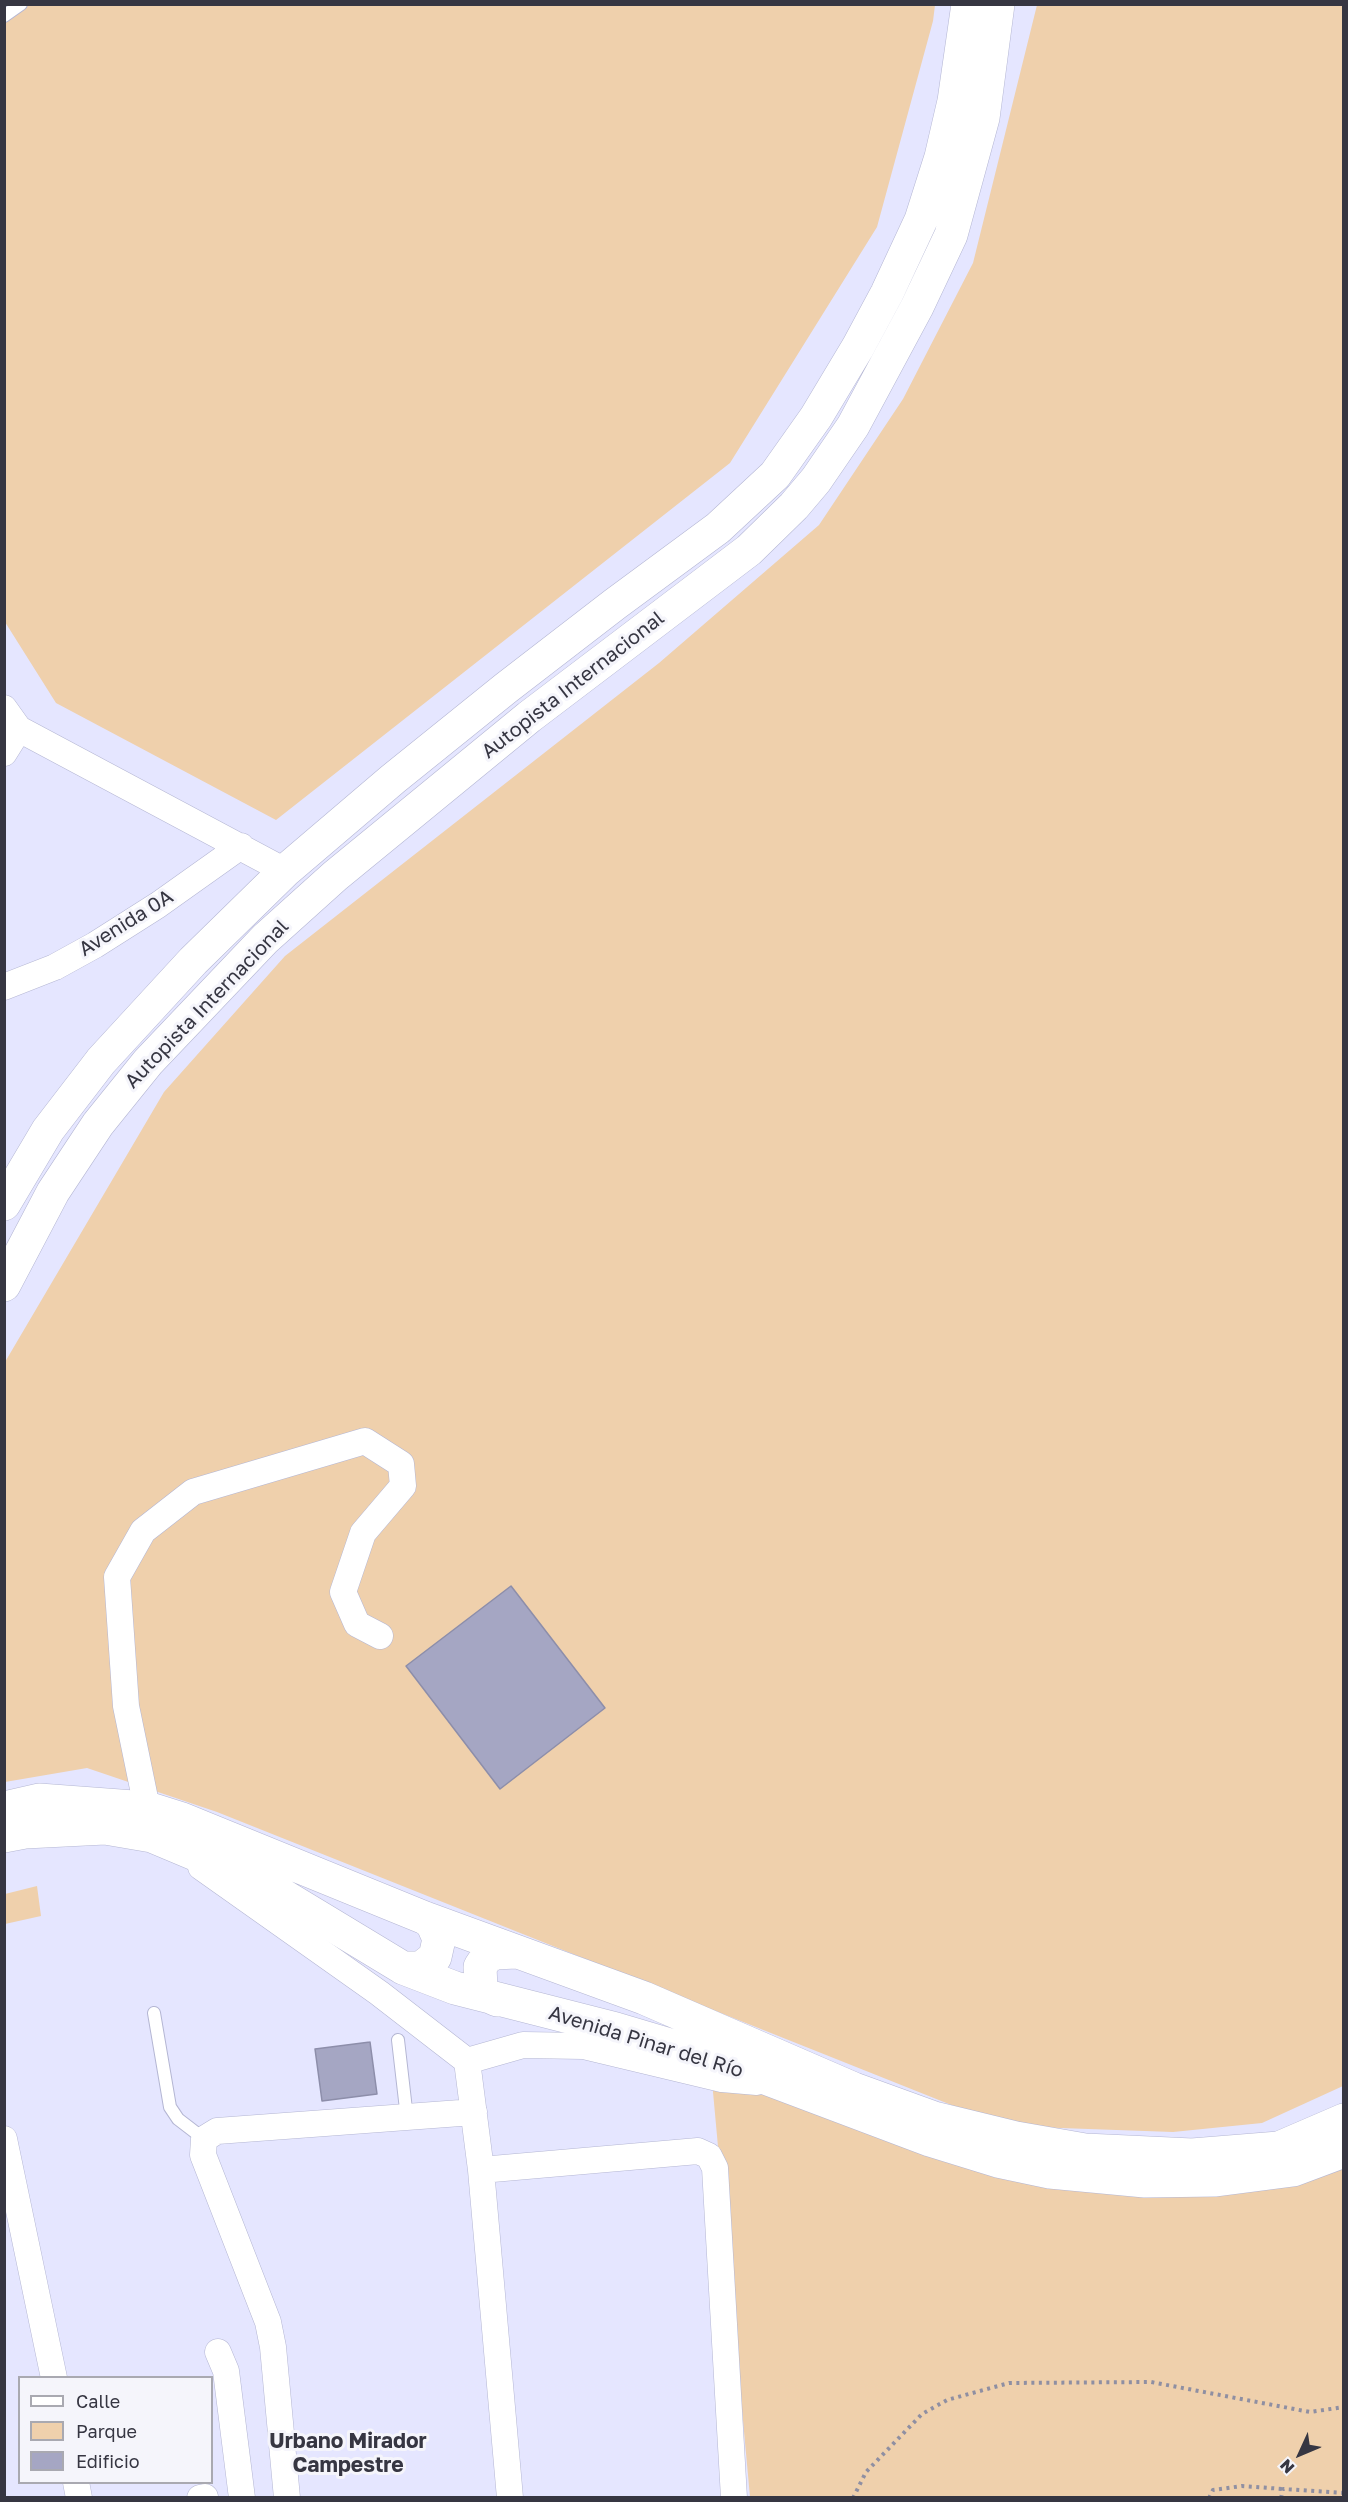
<!DOCTYPE html>
<html>
<head>
<meta charset="utf-8">
<style>
  body { margin:0 }
  #map { position:relative; width:1348px; height:2502px; overflow:hidden; background:#e5e6ff; font-family:"Golos Text",sans-serif }
  canvas { display:block }
  .frame { position:absolute; inset:0; border:6px solid #363642; pointer-events:none }
  .legend { position:absolute; left:18px; top:2376px; width:195px; height:108px; box-sizing:border-box; background:#f5f5fb; border:2px solid #a9a9b1; margin:0; padding:8px 10px; list-style:none; font-size:18px; color:#363642 }
  .legend li { display:flex; align-items:center; gap:12px; height:30px }
  .legend b { width:30px; border:2px solid #a9a9b1 }
  .north { position:absolute; left:1270px; top:2424px; width:60px; height:60px; -webkit-text-stroke:4px #f5f5fb; paint-order:stroke; rotate:226deg; font-size:16px; font-weight:700; line-height:24px; text-align:center; color:#363642 }
  .north::after { content:''; display:block; margin:auto; width:21px; height:27px; background:#363642; clip-path:polygon(50% 0,100% 100%,50% 72%,0 100%) }
</style>
</head>
<body>
<div id="map">
<canvas width="1348" height="2502"></canvas>
<div class="frame"></div>
<ul class="legend">
<li><b style="height:8px;background:#fff"></b>Calle</li>
<li><b style="height:16px;background:#efd0ac"></b>Parque</li>
<li><b style="height:16px;background:#a5a6c3"></b>Edificio</li>
</ul>
<div class="north">N</div>
</div>
<script>
const g = document.querySelector('canvas').getContext('2d');
g.lineJoin = 'round';
function fill(path, color) {
  g.fillStyle = color;
  g.fill(path, 'evenodd');
}
function poly(rows) {
  const path = new Path2D();
  for (const r of rows) {
    path.moveTo(r[0], r[1]);
    for (let i = 2; i < r.length; i += 2) path.lineTo(r[i], r[i + 1]);
  }
  return path;
}
function trace(path, color, width, dash) {
  g.strokeStyle = color;
  g.lineWidth = width;
  g.lineCap = dash ? 'butt' : 'round';
  g.setLineDash(dash || []);
  g.stroke(path);
}
function drawText(font, color, halo, rows, align = 'center') {
  g.font = font + ' "Golos Text",sans-serif';
  g.lineWidth = 6;
  g.setLineDash([]);
  g.textBaseline = 'middle';
  g.strokeStyle = halo;
  g.fillStyle = color;
  for (const [text, x, y, turn = 0] of rows) {
    g.save();
    g.translate(x, y);
    g.rotate((+turn || 0) * Math.PI / 180);
    g.textAlign = isNaN(turn) ? turn : align;
    if (halo) g.strokeText(text, 0, 0);
    g.fillText(text, 0, 0);
    g.restore();
  }
}
const green = poly([
  [5,5,935,5,933,21,877,227,730,463,276,820,56,703,5,622],
  [1037,5,1343,5,1343,2086,1262,2123,1173,2132,1004,2126,217,1812,87,1768,5,1782,5,1362,164,1092,285,956,659,663,819,525,903,399,973,263],
  [37,1886,41,1916,5,1924,5,1894],
  [712,2081,783,2089,994,2172,1343,2140,1343,2497,750,2497]
]);
const building = poly([
  [511,1586,605,1708,500,1789,406,1666,511,1586],
  [370,2042,377,2094,322,2101,315,2049,370,2042]
]);
const path = poly([
  [853,2498,866,2472,922,2414,947,2400,1009,2383,1151,2382,1310,2412,1344,2407],
  [1209,2498,1213,2490,1242,2486,1283,2489],
  [1281,2498,1283,2489,1344,2493]
]);
const service = poly([
  [4,16,21,4],
  [154,2013,170,2107,178,2119,204,2139],
  [398,2040,407,2118]
]);
const minor = poly([
  [4,708,19,729,285,871],
  [4,753,19,729],
  [4,987,55,967,95,945,158,905,241,846],
  [147,1808,126,1706,117,1577,143,1531,193,1492,365,1441,401,1464,403,1486,363,1533,343,1592,357,1624,380,1636],
  [201,1867,379,1993,467,2061,481,2170,510,2498],
  [467,2061,523,2045,584,2046,722,2079,757,2082],
  [4,2139,54,2378],
  [481,2170,698,2151,709,2156,715,2168,734,2498],
  [218,2352,226,2371,242,2498],
  [76,2482,79,2498],
  [200,2498,205,2497],
  [287,2498,273,2347,268,2322,203,2155,204,2139,217,2131,474,2112]
]);
const primary = poly([
  [4,1204,48,1130,101,1061,193,961,285,871,393,779,506,688,615,604,718,528,775,475,816,417,858,347,887,293,921,220,941,157,954,101,968,4],
  [4,1285,53,1192,98,1124,148,1062,265,939,335,876,529,717,749,550,794,506,816,480,853,426,917,307,951,235,983,118,998,4],
  [4,1808,39,1800,147,1808,182,1819,425,1918,644,1998,854,2089,934,2118,1016,2138,1085,2150,1192,2155,1279,2148,1344,2120],
  [4,1836,25,1832,105,1828,152,1836,233,1870,284,1896,403,1968,455,1988,616,2029,707,2056,930,2140,998,2161,1050,2172,1145,2181,1216,2180,1293,2170,1344,2151],
  [403,1968,421,1968,435,1957,439,1939,432,1923,425,1918],
  [497,2000,488,1996,481,1988,480,1967,486,1958,495,1953,516,1952]
]);
const streetNames = [
  ["Autopista Internacional",573,685,-38],
  ["Avenida 0A",126,923,-32],
  ["Autopista Internacional",207,1004,-46],
  ["Avenida Pinar del Río",646,2042,17]
];
const neighbourhoodNames = [
  ["Urbano Mirador",348,2441],
  ["Campestre",348,2465]
];
fill(green, '#efd0ac');
fill(building, '#a5a6c3');
trace(building, '#8d8eaa', 1.5);
trace(service, '#b4b6d3', 14);
trace(minor, '#b4b6d3', 27);
trace(primary, '#b4b6d3', 34);
trace(path, '#8f8fa2', 4, [3, 4.5]);
trace(service, '#fff', 12);
trace(minor, '#fff', 26);
trace(primary, '#fff', 33);
drawText('20px', '#363642', '#f5f5fb', streetNames);
drawText('bold 21px', '#363642', '#f5f5fb', neighbourhoodNames);
</script>
</body>
</html>
